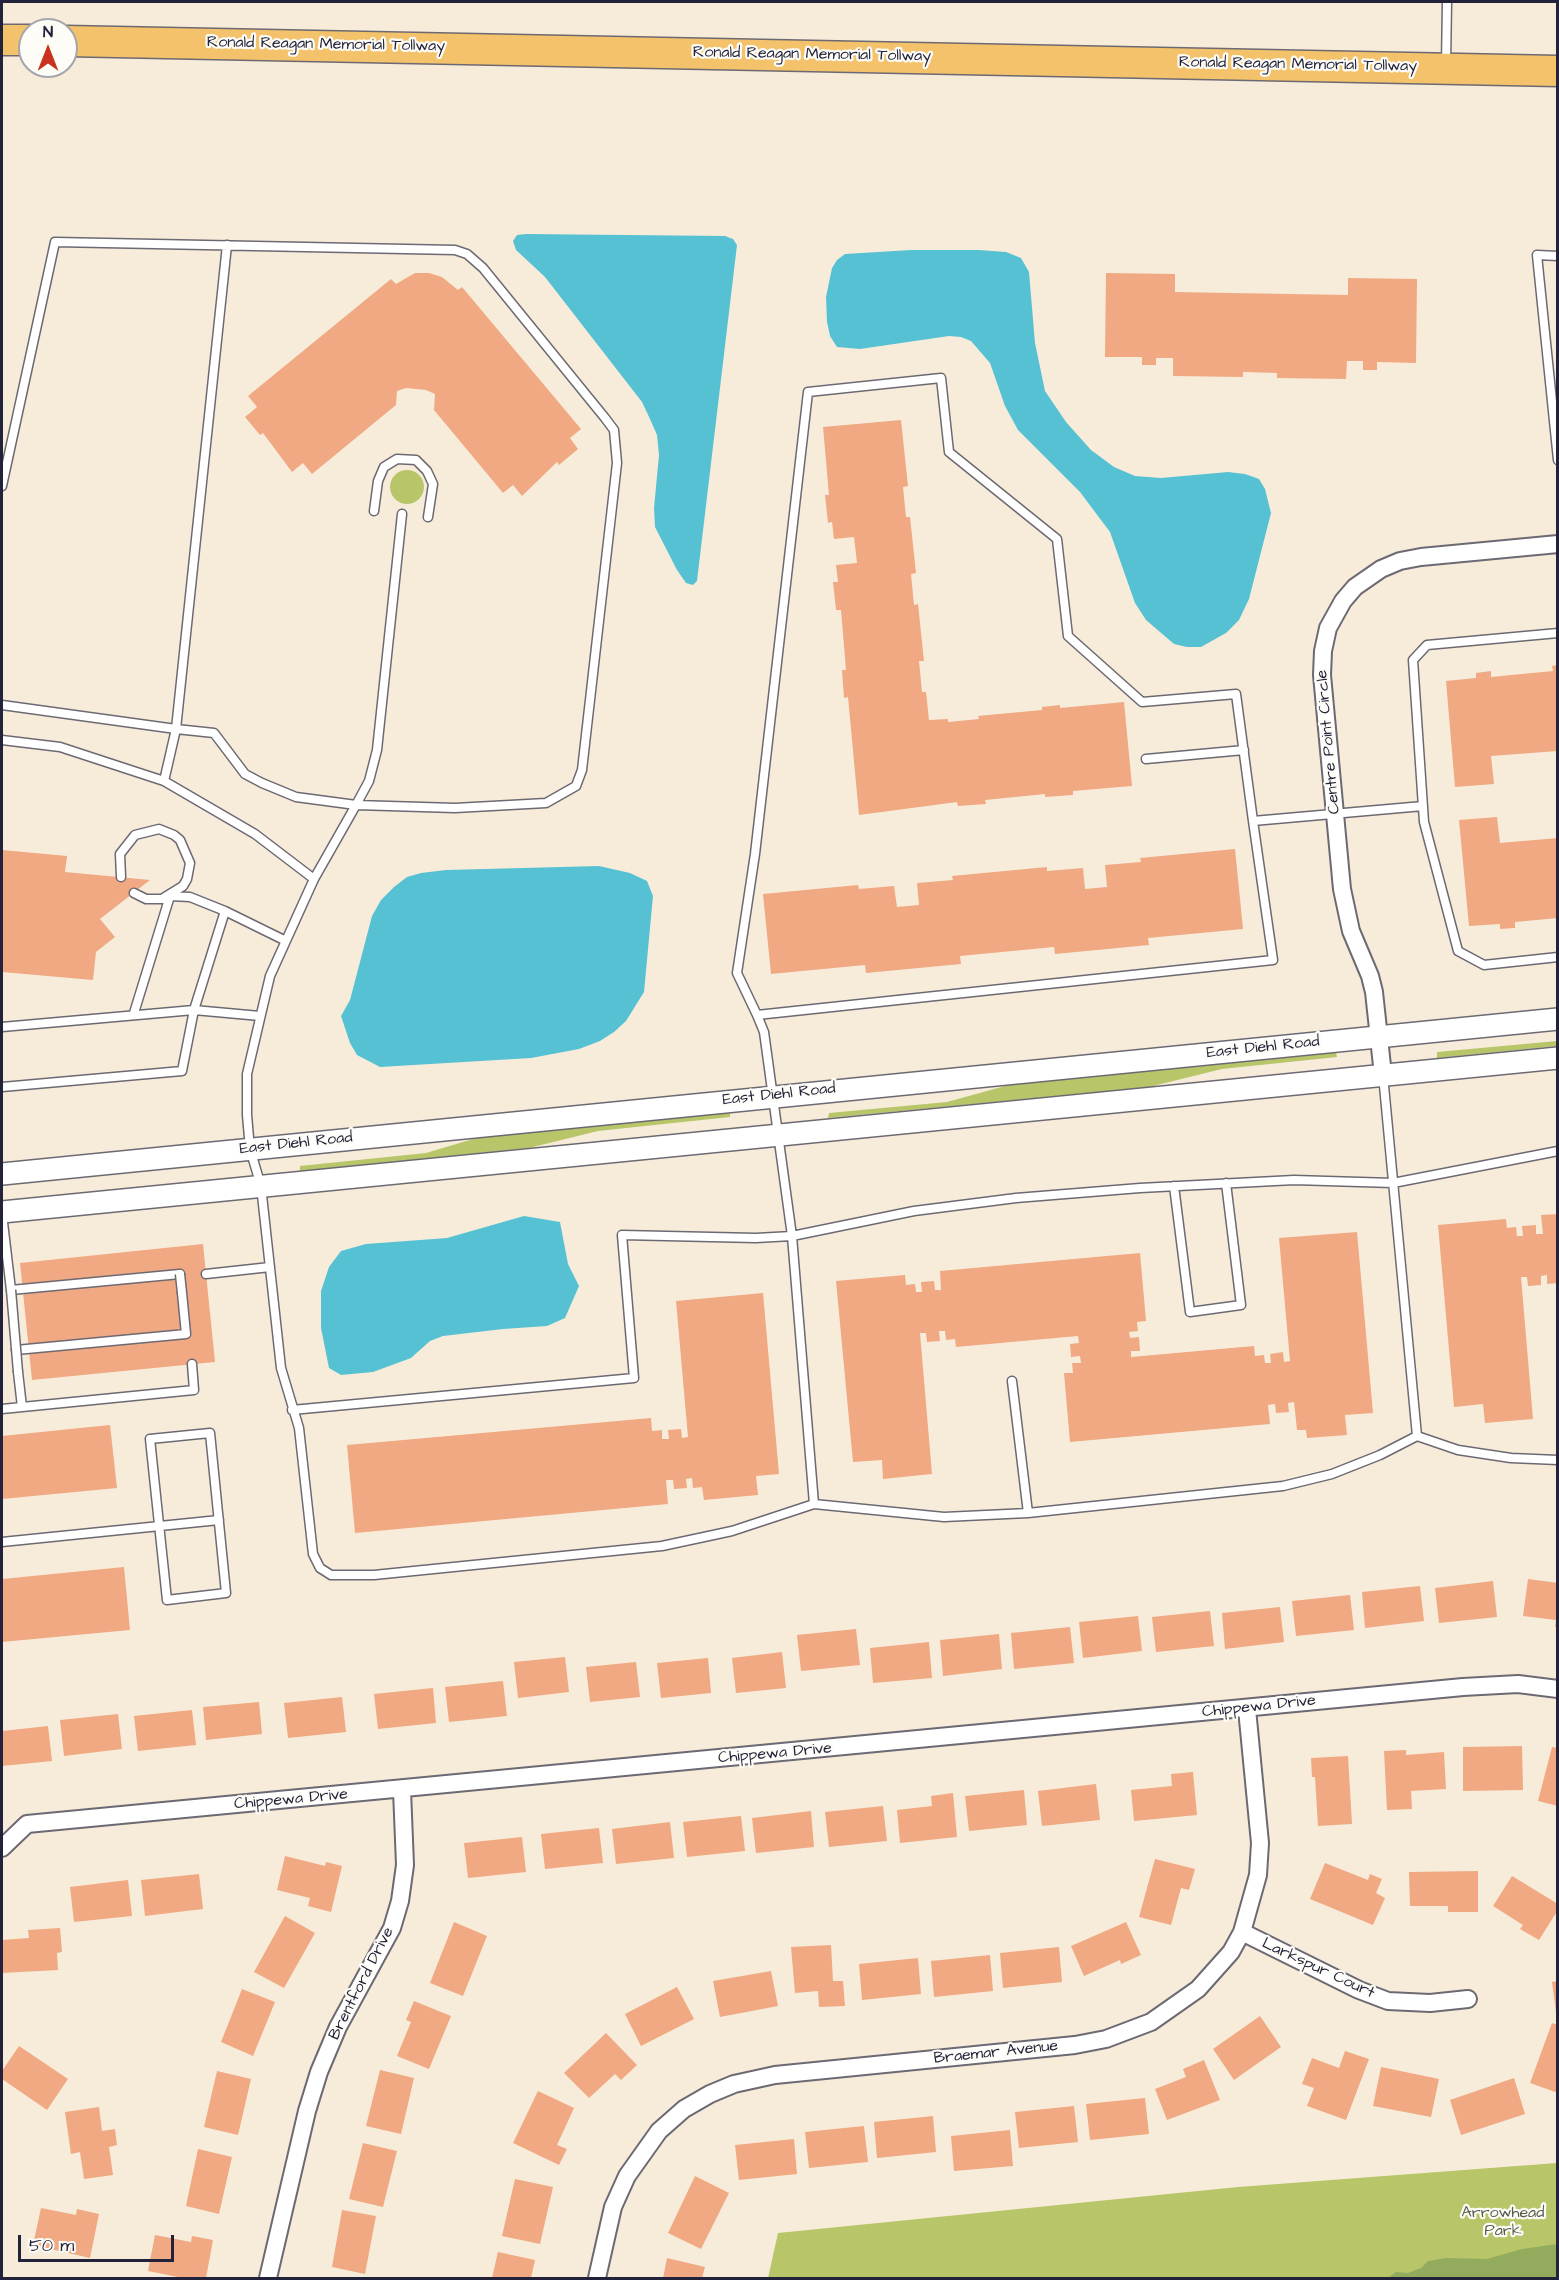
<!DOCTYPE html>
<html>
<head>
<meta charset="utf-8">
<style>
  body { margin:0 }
  #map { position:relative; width:1559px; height:2280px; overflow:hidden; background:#f7ecda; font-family:"Architects Daughter",sans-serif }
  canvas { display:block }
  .frame { position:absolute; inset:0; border:3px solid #22223b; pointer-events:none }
  .north { position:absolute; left:18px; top:18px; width:60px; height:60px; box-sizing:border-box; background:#fdfcf7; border:2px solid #a5a5ac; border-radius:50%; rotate:0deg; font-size:16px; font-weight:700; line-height:24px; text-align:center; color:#22223b }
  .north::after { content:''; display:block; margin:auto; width:21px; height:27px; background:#c8321e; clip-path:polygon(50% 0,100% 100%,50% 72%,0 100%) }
  .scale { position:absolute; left:18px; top:2235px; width:156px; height:27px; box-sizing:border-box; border:3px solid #22223b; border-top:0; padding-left:8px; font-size:18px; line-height:21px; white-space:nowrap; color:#22223b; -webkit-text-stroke:4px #fdfcf7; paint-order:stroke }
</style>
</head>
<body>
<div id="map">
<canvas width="1559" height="2280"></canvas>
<div class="frame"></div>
<div class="north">N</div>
<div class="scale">50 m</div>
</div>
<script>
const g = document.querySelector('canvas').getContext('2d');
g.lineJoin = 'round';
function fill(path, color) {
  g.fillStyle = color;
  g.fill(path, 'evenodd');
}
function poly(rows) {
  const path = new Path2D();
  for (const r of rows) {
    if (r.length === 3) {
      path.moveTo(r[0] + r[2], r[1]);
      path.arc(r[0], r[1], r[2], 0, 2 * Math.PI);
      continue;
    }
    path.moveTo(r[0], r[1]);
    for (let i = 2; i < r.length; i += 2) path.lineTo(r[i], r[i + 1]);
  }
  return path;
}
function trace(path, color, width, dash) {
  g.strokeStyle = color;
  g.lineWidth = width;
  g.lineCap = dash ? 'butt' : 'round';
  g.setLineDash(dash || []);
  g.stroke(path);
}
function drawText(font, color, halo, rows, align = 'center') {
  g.font = font + ' "Architects Daughter",sans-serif';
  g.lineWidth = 4.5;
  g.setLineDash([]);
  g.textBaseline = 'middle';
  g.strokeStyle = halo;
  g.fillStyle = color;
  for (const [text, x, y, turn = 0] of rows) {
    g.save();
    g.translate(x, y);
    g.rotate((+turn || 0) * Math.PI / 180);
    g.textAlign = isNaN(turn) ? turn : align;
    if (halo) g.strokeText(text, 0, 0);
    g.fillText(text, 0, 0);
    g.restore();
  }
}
const green = poly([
  [407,487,17],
  [1557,1041,1557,1046,1437,1058,1437,1052],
  [1336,1052,1337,1057,1222,1069,1149,1087,828,1118,829,1113,947,1102,1016,1083],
  [730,1112,730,1117,598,1131,529,1148,300,1171,300,1166,426,1153,483,1136],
  [1557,2163,1557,2278,768,2278,778,2233,1238,2187]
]);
const forest = poly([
  [1557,2244,1557,2278,1388,2278,1396,2272,1408,2273,1421,2268,1428,2261,1446,2258,1487,2259,1522,2249]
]);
const water = poly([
  [526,234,725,236,733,239,737,245,697,581,693,585,686,583,677,570,655,527,654,508,659,455,657,435,650,419,642,402,545,277,516,250,513,241,517,235],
  [911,250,979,250,1006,252,1021,258,1029,272,1035,343,1045,391,1066,422,1091,450,1114,467,1135,476,1161,478,1228,472,1245,474,1259,479,1265,489,1271,513,1249,599,1239,620,1226,633,1201,647,1187,647,1174,644,1146,620,1135,603,1110,532,1080,492,1018,430,1005,406,990,363,971,341,961,337,949,336,860,349,837,347,830,336,827,322,826,297,832,268,837,260,845,254],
  [599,866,630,873,647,881,653,896,644,992,626,1021,614,1032,600,1041,579,1049,531,1058,380,1067,357,1055,350,1043,341,1016,350,1000,372,916,381,900,394,887,407,877,421,873,446,870],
  [524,1216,560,1222,568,1264,579,1286,565,1318,547,1326,503,1329,443,1336,430,1341,411,1358,373,1372,341,1375,329,1368,321,1328,321,1291,329,1267,341,1251,366,1244,447,1238]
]);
const building = poly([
  [415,273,429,273,442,277,458,290,462,287,581,429,570,438,578,449,559,465,557,462,522,496,513,485,503,493,434,410,435,394,426,390,406,388,397,391,396,405,312,474,303,463,292,472,263,433,260,435,245,417,257,407,248,396,391,279,396,284],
  [1106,273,1175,274,1175,292,1348,295,1348,278,1417,279,1416,363,1377,362,1377,370,1363,370,1363,361,1347,361,1346,379,1277,378,1277,373,1243,372,1243,377,1173,376,1173,358,1156,358,1156,365,1142,365,1142,357,1105,357],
  [901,420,908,486,903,487,906,517,910,517,916,573,911,574,914,605,918,604,924,661,919,661,922,692,926,692,929,720,948,719,948,722,979,719,978,716,1042,710,1042,707,1060,705,1060,708,1124,702,1132,786,1073,791,1073,795,1045,797,1045,794,985,800,986,804,958,806,957,802,859,815,848,697,844,698,842,670,846,670,841,610,836,610,833,582,838,582,836,565,857,563,854,537,834,539,832,522,828,523,825,495,829,495,823,427],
  [1558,665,1558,751,1491,756,1494,784,1455,787,1446,681,1476,678,1476,673,1491,671,1491,677,1553,671,1552,666],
  [1497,817,1500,843,1558,838,1558,918,1515,922,1515,928,1500,929,1500,924,1469,926,1459,820],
  [1235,849,1243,929,1148,938,1149,945,1055,954,1054,947,960,956,961,964,866,973,865,965,771,974,763,894,858,885,859,889,894,886,897,907,919,905,917,883,953,880,952,876,1047,867,1047,871,1083,868,1085,889,1107,887,1105,865,1141,862,1140,858],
  [2,850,67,856,65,872,150,880,100,919,115,937,96,952,93,980,2,972],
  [1558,1214,1558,1283,1547,1284,1547,1275,1541,1276,1541,1285,1528,1286,1527,1277,1521,1277,1533,1419,1485,1423,1483,1404,1454,1407,1438,1225,1506,1219,1507,1228,1516,1227,1517,1236,1523,1236,1522,1226,1536,1225,1536,1234,1543,1234,1541,1215],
  [1357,1232,1373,1413,1345,1415,1347,1435,1307,1438,1306,1430,1297,1430,1294,1402,1288,1403,1289,1412,1276,1413,1275,1404,1268,1405,1270,1424,1070,1442,1064,1373,1073,1373,1072,1363,1081,1363,1080,1356,1071,1357,1070,1344,1079,1343,1078,1336,956,1347,955,1339,946,1340,945,1331,939,1331,940,1341,927,1342,926,1333,920,1333,932,1474,883,1479,882,1460,853,1462,836,1281,905,1275,906,1285,915,1284,916,1292,922,1292,921,1282,934,1281,935,1290,941,1290,940,1271,1140,1253,1146,1321,1137,1322,1138,1331,1129,1332,1130,1338,1139,1337,1140,1351,1131,1351,1131,1357,1254,1346,1255,1356,1264,1355,1265,1363,1271,1363,1270,1354,1283,1352,1284,1362,1290,1361,1279,1238],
  [203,1244,215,1362,32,1380,20,1263],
  [763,1293,779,1474,756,1476,758,1495,704,1500,702,1487,693,1488,692,1478,686,1479,687,1488,674,1489,673,1480,666,1480,668,1504,355,1533,347,1445,651,1418,652,1431,662,1430,662,1439,669,1439,668,1430,681,1429,682,1438,688,1437,676,1301],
  [110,1425,117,1488,2,1499,2,1436],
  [124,1567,130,1630,2,1642,2,1579],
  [1528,1579,1558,1583,1558,1627,1555,1627,1556,1620,1523,1616],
  [1493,1581,1497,1617,1439,1623,1435,1588],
  [1420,1586,1424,1621,1365,1628,1362,1592],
  [1350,1595,1354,1630,1296,1636,1292,1601],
  [1280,1607,1284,1642,1225,1649,1222,1613],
  [1210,1611,1214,1646,1156,1652,1152,1617],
  [1138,1616,1142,1651,1083,1658,1079,1622],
  [1070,1627,1074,1663,1014,1669,1011,1633],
  [856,1629,860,1665,801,1671,797,1635],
  [999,1634,1002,1669,943,1676,940,1640],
  [929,1642,932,1678,873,1683,870,1648],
  [782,1652,786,1688,736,1693,732,1658],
  [565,1657,569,1692,518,1698,514,1662],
  [708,1658,711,1693,661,1698,657,1663],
  [636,1662,640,1697,590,1702,586,1667],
  [503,1681,507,1716,449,1722,445,1687],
  [433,1688,436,1723,378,1729,374,1694],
  [342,1697,346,1732,288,1738,284,1703],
  [259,1702,262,1734,206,1740,203,1707],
  [192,1710,196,1745,138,1751,134,1716],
  [118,1714,122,1749,64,1756,60,1720],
  [48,1726,52,1761,2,1766,2,1731],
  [1522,1746,1523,1790,1463,1791,1463,1747],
  [1552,1747,1558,1748,1558,1806,1538,1801],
  [1406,1750,1406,1755,1444,1752,1446,1789,1411,1791,1412,1809,1387,1810,1384,1751],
  [1348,1756,1352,1824,1318,1826,1315,1777,1312,1777,1311,1758],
  [1193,1772,1197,1815,1134,1821,1131,1790,1172,1786,1171,1774],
  [1096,1784,1100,1820,1042,1826,1038,1791],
  [1024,1790,1027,1825,969,1831,965,1796],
  [953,1793,957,1837,900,1843,897,1810,932,1806,931,1796],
  [883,1806,887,1841,829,1847,825,1812],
  [811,1811,814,1847,756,1853,752,1818],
  [741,1816,745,1851,687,1857,683,1822],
  [670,1822,674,1858,616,1864,612,1829],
  [599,1828,603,1863,545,1869,541,1834],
  [522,1837,526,1872,468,1878,464,1843],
  [285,1856,325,1866,326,1862,342,1866,331,1912,308,1906,310,1898,277,1890],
  [1155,1859,1195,1869,1189,1890,1181,1888,1171,1925,1139,1917],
  [1325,1863,1368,1880,1370,1874,1382,1879,1376,1893,1385,1898,1373,1925,1310,1899],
  [1478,1871,1478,1912,1448,1912,1448,1906,1410,1906,1409,1872],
  [199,1874,203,1909,145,1916,141,1880],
  [1512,1876,1558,1904,1558,1910,1539,1940,1520,1929,1523,1925,1493,1906],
  [128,1880,132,1916,74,1922,70,1887],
  [285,1916,315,1933,284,1988,254,1972],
  [454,1922,487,1936,463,1996,430,1983],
  [1126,1922,1141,1955,1121,1964,1120,1960,1084,1976,1071,1946],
  [60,1928,62,1952,57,1953,58,1970,2,1973,2,1940,29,1938,28,1930],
  [831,1945,833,1981,843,1981,845,2006,819,2007,818,1991,795,1993,791,1947],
  [1059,1947,1062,1982,1003,1988,1000,1953],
  [990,1955,993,1991,934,1997,931,1961],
  [918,1958,921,1994,862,2000,859,1964],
  [771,1971,778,2006,720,2017,713,1981],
  [1558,1981,1558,2012,1556,2012,1552,1982],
  [677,1987,694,2019,641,2046,625,2014],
  [242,1989,275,2002,253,2056,221,2042],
  [414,2001,451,2016,429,2069,397,2056,411,2022,406,2020],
  [1260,2016,1281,2047,1234,2080,1213,2049],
  [1552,2023,1558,2025,1558,2093,1530,2083],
  [606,2033,637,2065,621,2080,615,2074,589,2098,564,2073],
  [19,2046,68,2079,47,2110,2,2079,2,2071],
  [1345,2051,1369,2059,1346,2120,1307,2106,1314,2088,1302,2084,1312,2058,1339,2068],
  [1204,2060,1220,2100,1167,2120,1155,2089,1186,2077,1183,2069],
  [1381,2067,1439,2079,1431,2117,1373,2106],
  [380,2070,414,2078,401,2134,366,2126],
  [217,2071,251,2079,238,2135,204,2127],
  [1514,2078,1525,2114,1461,2135,1450,2100],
  [538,2091,574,2108,557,2145,567,2149,559,2165,513,2143],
  [1145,2098,1149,2134,1090,2140,1086,2104],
  [1074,2106,1078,2142,1019,2148,1015,2112],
  [99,2107,102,2131,115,2129,117,2145,109,2147,113,2175,84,2179,80,2152,71,2154,65,2112],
  [933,2116,936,2152,877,2158,874,2122],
  [864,2126,868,2162,809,2168,805,2132],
  [1010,2130,1013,2166,954,2171,951,2136],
  [794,2139,797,2174,739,2180,735,2145],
  [363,2143,397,2151,383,2207,349,2199],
  [198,2149,232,2157,219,2214,186,2206],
  [695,2176,729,2193,701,2249,668,2233],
  [515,2179,553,2187,540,2244,502,2236],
  [41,2208,76,2215,77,2209,99,2214,90,2258,33,2245],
  [342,2210,376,2216,365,2274,332,2267],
  [155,2235,191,2242,192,2236,213,2240,206,2278,183,2278,148,2271],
  [498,2252,535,2260,531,2278,492,2278],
  [667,2258,705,2267,702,2278,663,2278]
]);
const service = poly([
  [1446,65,1447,2],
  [227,245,176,729,214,733,245,774,262,783,296,797,356,805,369,781,377,750,402,514],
  [1558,256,1537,255,1558,460],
  [2,486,55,242,455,250,467,254,483,268,605,418,614,430,617,463,582,770,576,786,546,803,455,808,356,805,314,879,270,976,247,1074,247,1115,250,1149,261,1186,281,1368,299,1428,313,1554,320,1568,331,1575,374,1575,662,1546,732,1531,814,1504],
  [374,511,378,481,384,467,397,459,416,460,427,471,433,484,428,517],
  [1558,633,1427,645,1413,660,1424,822,1458,951,1484,965,1558,957],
  [2,705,176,729,164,781],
  [2,740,60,747,164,781,255,834,314,879],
  [1146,759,1244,750],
  [121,877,120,854,135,835,159,829,174,835,180,840,190,863,187,879,183,886,162,899,146,899,134,893],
  [134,1013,170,896,190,897,225,911,284,940],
  [757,1015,737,973,755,854,808,392,941,378,949,452,1057,539,1068,636,1142,702,1236,694,1253,821],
  [2,1027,194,1010,260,1016],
  [1383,1075,1417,1436,1458,1450,1511,1458,1558,1460],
  [2,1087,182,1071,194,1010,225,911],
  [1174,1186,1190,1312,1241,1305,1226,1183],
  [2,1214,11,1290,180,1274],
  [206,1274,270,1267],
  [16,1350,186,1334,182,1293],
  [18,1372,22,1407],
  [1012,1381,1028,1513],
  [2,1409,194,1390,192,1364],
  [292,1410,634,1378,622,1235,756,1238,792,1236,914,1211,1016,1198,1140,1188,1294,1180,1393,1183,1558,1151],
  [210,1433,226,1593,167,1600,150,1439,210,1433],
  [1417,1436,1380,1455,1332,1474,1283,1486,1028,1513,944,1517,814,1504,792,1236,764,1032,757,1015,1273,960,1253,821,1423,806],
  [2,1542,219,1520]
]);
const minor = poly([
  [1383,1075,1374,992,1370,976,1351,931,1342,889,1322,675,1323,651,1328,628,1343,601,1355,587,1381,569,1400,561,1421,557,1558,544],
  [2,1848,27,1824,1463,1687,1518,1684,1558,1689],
  [1242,1932,1359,1990,1388,2001,1430,2003,1468,1999],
  [268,2278,307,2111,319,2072,338,2027,392,1928,400,1901,405,1865,402,1790],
  [597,2278,613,2207,627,2176,659,2131,684,2109,710,2094,734,2084,775,2075,1075,2045,1106,2039,1151,2022,1198,1989,1231,1952,1242,1932,1258,1875,1260,1843,1247,1709]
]);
const tertiary = poly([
  [2,1174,1558,1019],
  [2,1212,1558,1058]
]);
const motorway = poly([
  [2,40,30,40],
  [66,41,1558,71]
]);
const serviceBridge = poly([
  [180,1274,182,1293],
  [11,1290,18,1372]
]);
const streetNames = [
  ["Ronald Reagan Memorial Tollway",326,45,1],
  ["Ronald Reagan Memorial Tollway",812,55,1],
  ["Ronald Reagan Memorial Tollway",1298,65,1],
  ["Centre Point Circle",1329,742,-95],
  ["East Diehl Road",1263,1048,-6],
  ["East Diehl Road",779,1095,-6],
  ["East Diehl Road",296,1144,-6],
  ["Chippewa Drive",1259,1707,-6],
  ["Chippewa Drive",775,1754,-5],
  ["Chippewa Drive",291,1800,-5],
  ["Larkspur Court",1318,1969,25],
  ["Brentford Drive",362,1984,-63],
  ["Braemar Avenue",996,2053,-6]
];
const parkNames = [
  ["Arrowhead",1503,2214],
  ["Park",1503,2232]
];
fill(green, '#b8c669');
fill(forest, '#92ab5d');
fill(water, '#57c1d4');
fill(building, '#f0a982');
trace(service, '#6d6973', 11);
trace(minor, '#6d6973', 20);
trace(tertiary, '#6d6973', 24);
trace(motorway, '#6d6973', 33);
trace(service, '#fff', 8);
trace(minor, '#fff', 16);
trace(tertiary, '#fff', 21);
trace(motorway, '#f3c26a', 30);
trace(serviceBridge, '#6d6973', 11, []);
trace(serviceBridge, '#fff', 8);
drawText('16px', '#22223b', '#fdfcf7', streetNames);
drawText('16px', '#565b4b', '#fdfcf7', parkNames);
</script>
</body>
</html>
